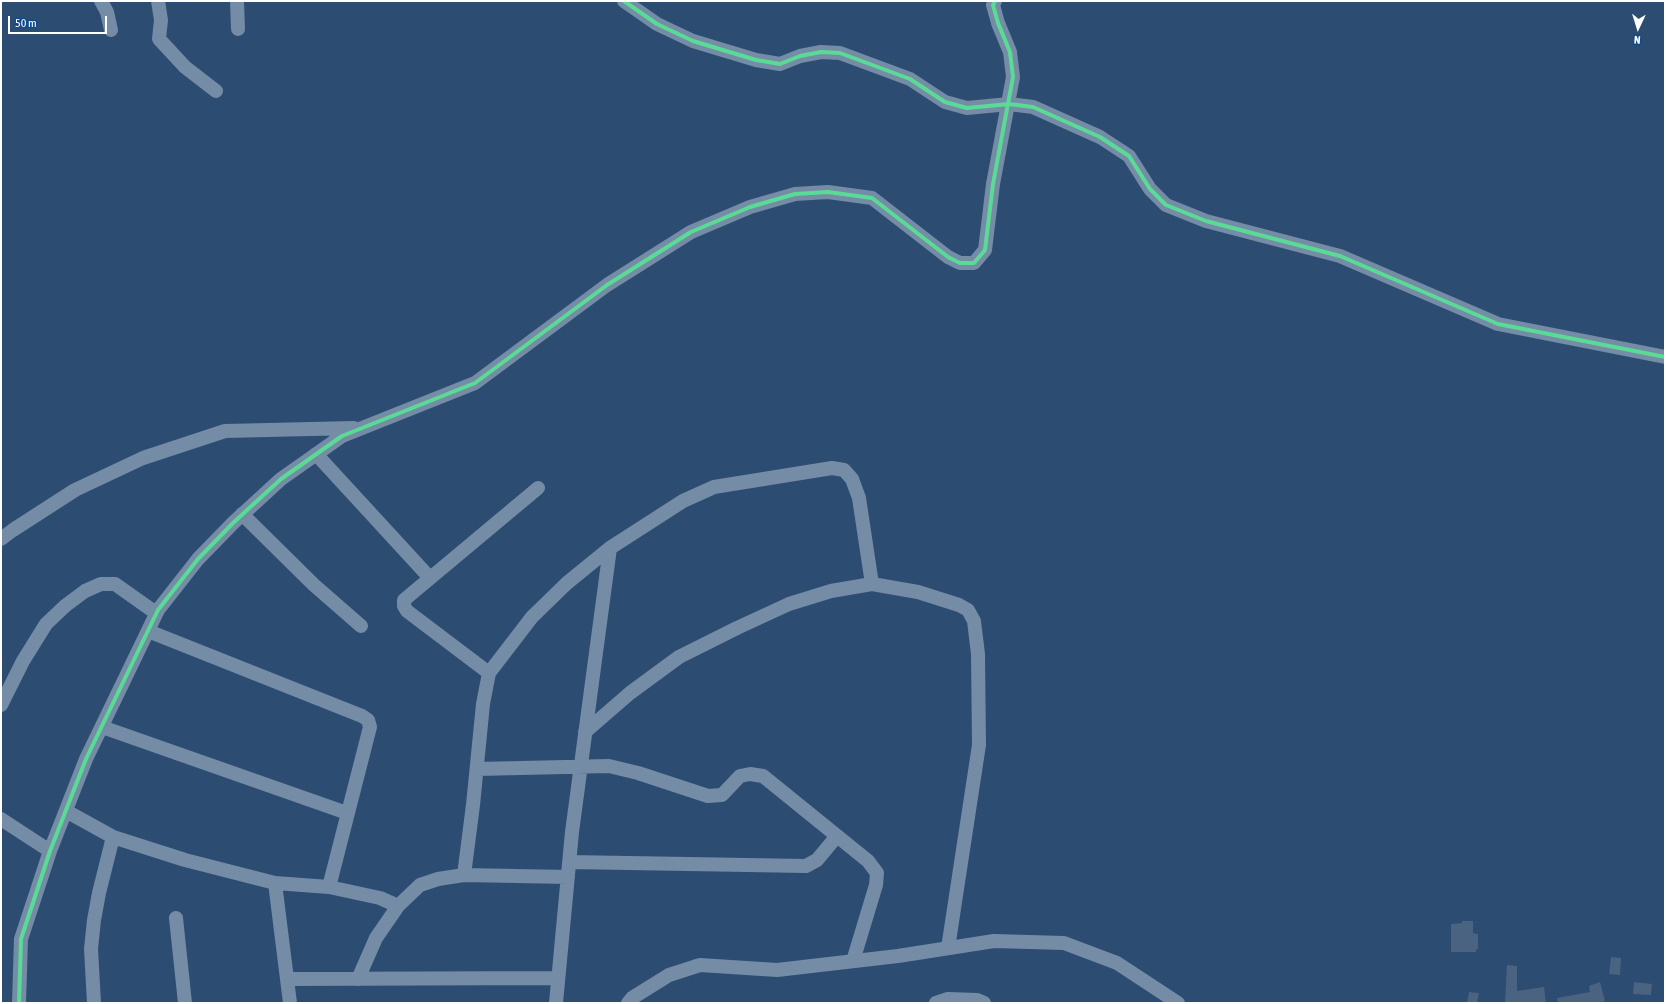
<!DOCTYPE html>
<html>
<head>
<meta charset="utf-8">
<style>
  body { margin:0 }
  #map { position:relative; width:1666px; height:1004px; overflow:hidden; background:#2d4c71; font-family:"Asap Condensed",sans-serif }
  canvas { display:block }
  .frame { position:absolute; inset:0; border:2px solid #fff; pointer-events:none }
  .north { position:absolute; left:1618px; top:8px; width:40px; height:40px; -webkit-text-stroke:3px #114a8d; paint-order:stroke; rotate:184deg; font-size:11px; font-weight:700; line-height:16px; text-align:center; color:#fff }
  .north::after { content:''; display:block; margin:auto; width:14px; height:18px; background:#fff; clip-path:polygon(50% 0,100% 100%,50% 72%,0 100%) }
  .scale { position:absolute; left:8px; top:16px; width:99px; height:18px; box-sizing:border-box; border:2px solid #fff; border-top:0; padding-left:5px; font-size:12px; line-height:14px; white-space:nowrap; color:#fff; -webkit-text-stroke:3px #114a8d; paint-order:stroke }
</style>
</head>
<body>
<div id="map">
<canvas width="1666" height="1004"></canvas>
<div class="frame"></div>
<div class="north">N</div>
<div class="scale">50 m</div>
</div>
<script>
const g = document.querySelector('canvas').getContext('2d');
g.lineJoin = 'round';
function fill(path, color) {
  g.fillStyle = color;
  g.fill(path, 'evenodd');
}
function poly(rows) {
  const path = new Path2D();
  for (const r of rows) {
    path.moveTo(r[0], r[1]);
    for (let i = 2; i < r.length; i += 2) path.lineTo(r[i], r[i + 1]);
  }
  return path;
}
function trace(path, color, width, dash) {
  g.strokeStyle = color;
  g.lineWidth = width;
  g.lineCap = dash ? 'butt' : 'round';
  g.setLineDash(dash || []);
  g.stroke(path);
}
const building = poly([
  [1462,921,1473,921,1473,933,1478,934,1478,949,1476,949,1476,952,1451,952,1451,924,1462,923],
  [1611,957,1621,958,1620,975,1609,974],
  [1507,965,1517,966,1517,991,1544,987,1546,1003,1505,1003],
  [1600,982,1605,1001,1600,1003,1558,1003,1557,998,1590,992,1589,986],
  [1634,982,1652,984,1651,995,1633,994],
  [1469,992,1479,993,1477,1003,1467,1003]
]);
const minor = poly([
  [101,1,107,12,111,30],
  [158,1,161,20,159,39,185,67,216,91],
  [237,1,238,29],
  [624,1,657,24,693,41,756,60,780,64,800,56,821,52,840,53,910,79,945,102,967,108,1009,104,1033,107,1100,137,1129,156,1150,189,1166,205,1206,221,1340,256,1498,324,1665,357],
  [316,454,430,578],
  [242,514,314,585,361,626],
  [1,539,13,530,75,490,143,458,225,431,354,428],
  [148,631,362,716,368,720,370,727,329,887],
  [489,673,407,611,404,606,404,600,538,488],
  [1,705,23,661,46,624,65,606,85,591,101,584,115,584,156,613],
  [102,727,347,813],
  [585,732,630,693,679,657,737,628,789,604,831,591,872,584,918,592,959,605,968,610,974,621,978,654,979,745,948,948],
  [477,769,609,766,638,773,708,796,722,795,740,776,750,774,763,776,868,861,877,873,876,885,853,961],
  [66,811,113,837,185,860,275,883,329,887,380,898,398,906],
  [1,819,50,851],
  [569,862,806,866,817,860,837,836],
  [464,875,473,805,483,704,489,673,532,617,567,583,610,548,683,501,714,487,832,468,844,470,852,479,859,498,872,584],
  [275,883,290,1003],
  [176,918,185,1003],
  [287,979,558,978],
  [358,979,376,938,398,906,420,885,438,879,464,875,568,877],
  [19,1003,21,939,50,851,86,759,158,610,198,559,233,523,281,479,342,436,475,383,607,285,691,232,750,207,795,194,828,192,872,198,948,257,960,263,974,263,985,250,993,184,1013,77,1010,52,998,23,993,5,995,1],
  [94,1003,91,949,94,920,99,893,113,837],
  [556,1003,572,832,610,548],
  [628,1003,632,998,669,975,700,965,777,970,898,956,994,941,1064,943,1117,963,1178,1003],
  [936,1003,948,999,977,1000,984,1003]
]);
const cycleway = poly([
  [624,1,657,24,693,41,756,60,780,64,800,56,821,52,840,53,910,79,945,102,967,108,1009,104,1033,107,1100,137,1129,156,1150,189,1166,205,1206,221,1340,256,1498,324,1665,357],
  [19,1003,21,939,50,851,86,759,158,610,198,559,233,523,281,479,342,436,475,383,607,285,691,232,750,207,795,194,828,192,872,198,948,257,960,263,974,263,985,250,993,184,1013,77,1010,52,998,23,993,5,995,1]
]);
fill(building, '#4a6380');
trace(minor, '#748ca5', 14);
trace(cycleway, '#5adb95', 4);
</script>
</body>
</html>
